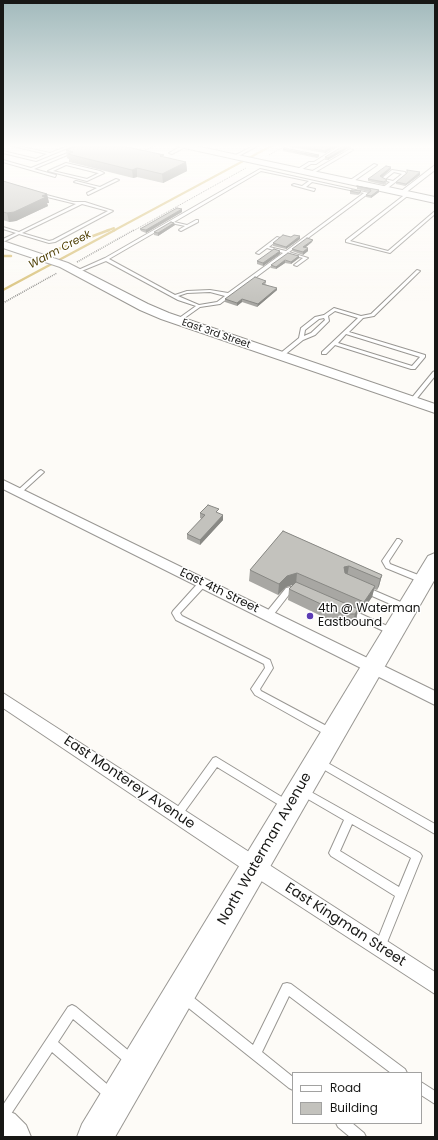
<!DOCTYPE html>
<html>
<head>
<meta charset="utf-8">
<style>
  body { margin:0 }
  #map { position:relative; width:438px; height:1140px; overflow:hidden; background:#fdfbf7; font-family:Poppins,sans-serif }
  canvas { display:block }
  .frame { position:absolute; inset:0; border:4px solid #171715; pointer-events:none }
  .legend { position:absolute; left:292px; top:1072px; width:130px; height:52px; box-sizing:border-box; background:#fff; border:1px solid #a2a2a1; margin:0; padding:5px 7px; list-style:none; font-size:12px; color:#171715 }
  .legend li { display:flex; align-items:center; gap:8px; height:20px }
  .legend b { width:20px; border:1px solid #a2a2a1 }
</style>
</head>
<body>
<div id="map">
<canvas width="438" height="1140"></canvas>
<div class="frame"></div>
<ul class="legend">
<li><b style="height:5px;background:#fff"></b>Road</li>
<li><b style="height:11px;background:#c3c2bd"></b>Building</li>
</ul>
</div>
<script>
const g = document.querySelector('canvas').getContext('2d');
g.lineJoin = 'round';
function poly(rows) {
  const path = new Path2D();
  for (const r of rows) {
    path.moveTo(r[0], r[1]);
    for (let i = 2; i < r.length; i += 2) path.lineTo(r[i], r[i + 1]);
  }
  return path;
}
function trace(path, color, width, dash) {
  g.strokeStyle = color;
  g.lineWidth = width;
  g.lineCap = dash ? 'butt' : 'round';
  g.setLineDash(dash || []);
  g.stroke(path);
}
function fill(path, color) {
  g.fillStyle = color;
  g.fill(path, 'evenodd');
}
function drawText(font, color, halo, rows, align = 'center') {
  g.font = font + ' Poppins,sans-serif';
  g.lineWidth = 3;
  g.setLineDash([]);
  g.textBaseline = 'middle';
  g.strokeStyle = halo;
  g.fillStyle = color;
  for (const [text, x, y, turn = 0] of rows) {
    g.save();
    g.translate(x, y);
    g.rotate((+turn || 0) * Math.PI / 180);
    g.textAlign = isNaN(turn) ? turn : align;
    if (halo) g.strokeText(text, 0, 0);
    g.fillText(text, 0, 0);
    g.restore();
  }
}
const streamFar1 = poly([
  [106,231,114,228],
  [113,231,273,145]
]);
const stream = poly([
  [53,251,109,230],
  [3,256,11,256],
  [3,290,115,230]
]);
const pathFar1 = poly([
  [143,151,157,145],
  [269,155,287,145],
  [133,231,246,168]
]);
const path = poly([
  [77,262,134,230],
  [3,303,57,273]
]);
const lane = poly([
  [8,145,13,145,50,153,71,145,75,145,36,161,3,153,3,151,36,159,47,154,8,145],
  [87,145,91,145,34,169,56,175,55,177,3,162,3,160,31,168,87,145],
  [184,145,187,146,172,154,169,153,184,145],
  [255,145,259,145,235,158,232,157,255,145],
  [341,145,345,145,316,164,311,164,299,171,296,170,309,162,314,162,341,145],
  [350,149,353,150,312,174,309,173,350,149],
  [66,163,100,171,104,173,87,181,48,171,66,163],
  [66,165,98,173,99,173,87,179,53,171,66,165],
  [374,164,377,165,351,183,349,183,349,181,374,164],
  [260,169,369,193,289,252,308,258,297,266,294,265,303,258,287,254,220,304,200,307,179,322,175,321,196,306,178,300,106,261,79,272,76,271,105,258,260,169],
  [261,171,309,181,302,186,294,184,292,185,314,191,315,189,306,187,312,182,364,193,286,251,269,247,280,238,277,237,256,253,259,254,267,248,283,253,228,293,210,290,187,291,175,295,109,259,171,223,185,226,180,229,179,230,181,231,198,222,198,220,196,220,187,225,174,222,261,171],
  [210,292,225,296,217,302,199,305,178,296,187,293,210,292],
  [392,170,405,172,406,174,389,187,384,190,382,190,382,188,390,182,381,179,392,170],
  [394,172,402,174,393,181,385,179,394,172],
  [116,179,119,180,88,195,87,193,97,188,74,182,76,181,100,187,116,179],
  [39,193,73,202,85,202,113,211,55,242,49,243,19,234,3,242,3,239,16,233,3,229,3,227,19,232,76,204,39,195,39,193],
  [82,204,108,211,53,240,49,241,22,233,82,204],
  [407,193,410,194,350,241,388,251,435,211,435,214,390,253,346,242,346,240,407,193],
  [417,270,420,271,374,316,363,318,349,332,425,355,425,357,415,369,411,369,335,345,326,354,322,354,322,352,358,318,335,311,328,316,329,321,315,335,303,340,282,357,277,356,299,338,301,328,315,317,324,315,334,308,361,316,371,314,417,270],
  [324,318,325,320,311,333,304,336,305,330,319,319,324,318],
  [346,334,420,357,412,366,338,343,346,334],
  [435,371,435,376,414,402,410,402,410,400,433,372,435,371],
  [41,470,44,472,43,473,21,493,17,493,16,492,17,491,39,471,41,470],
  [397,539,399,539,402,541,389,561,390,564,426,578,427,580,426,582,420,582,386,568,382,561,397,539],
  [203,580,206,581,207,583,206,585,180,613,182,616,270,660,273,668,260,689,261,691,334,730,335,733,334,736,331,737,328,736,255,695,251,689,265,668,264,664,176,620,172,613,173,611,200,581,203,580],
  [296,586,299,587,300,589,299,591,291,592,271,618,265,618,264,616,265,614,286,588,296,586],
  [366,587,410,606,411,608,410,610,407,611,404,610,363,592,362,590,363,588,366,587],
  [350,609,396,630,397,632,396,634,393,635,390,634,347,614,346,612,347,610,350,609],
  [216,757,290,802,292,805,290,808,287,809,284,808,217,767,180,818,177,820,174,818,172,815,174,812,213,758,216,757],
  [319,758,435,824,435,834,316,765,315,762,316,759,319,758],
  [304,788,420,853,422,856,384,950,380,951,376,950,375,946,395,896,331,856,329,853,344,820,301,795,299,792,301,789,304,788],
  [352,824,411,858,399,887,340,851,352,824],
  [287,983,291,984,405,1069,407,1073,391,1073,289,996,262,1052,293,1077,293,1090,289,1088,181,1002,180,998,181,994,185,993,189,994,253,1045,283,984,287,983],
  [72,1005,76,1007,135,1056,137,1060,135,1064,131,1066,127,1064,73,1019,58,1042,115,1091,117,1095,115,1099,111,1101,107,1099,52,1052,7,1120,3,1122,3,1105,68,1007,72,1005],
  [421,1082,435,1091,435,1104,421,1095,421,1082],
  [336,1123,352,1123,364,1133,366,1137,350,1137,338,1127,336,1123]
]);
const street = poly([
  [435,165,435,170,404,194,400,194,400,192,435,165],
  [3,480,435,691,435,705,3,489,3,480],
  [3,693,435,972,435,994,249,873,3,708,3,693]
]);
const secondary = poly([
  [176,145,191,145,435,197,435,203,180,147,176,145],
  [3,241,68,263,148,304,169,313,435,404,435,413,161,319,140,310,60,267,3,248,3,241],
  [3,1109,15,1114,26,1125,31,1137,3,1137,3,1109]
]);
const primary = poly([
  [435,553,435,579,115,1137,77,1137,82,1124,428,556,435,553]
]);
const wall = poly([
  [290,145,339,145,325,153,290,147],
  [345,145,328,160,325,160,325,157],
  [283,149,319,155,319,157,317,158,283,151],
  [66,150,164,157,186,162,187,171,163,183,137,177,133,178,69,162,69,159,67,158],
  [391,169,381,177,387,183,384,185,368,181,368,179],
  [407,170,420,172,420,175,405,186,396,184,396,182,407,173],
  [3,181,47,194,49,203,47,203,48,206,16,221,9,222,3,220],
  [357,186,379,190,379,192,371,198,366,197,366,195,369,192,357,189],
  [350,191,361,191,360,194,358,195,350,194],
  [182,209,182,212,146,233,141,231,140,229],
  [174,223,175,225,158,236,154,235,154,232],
  [291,237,300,239,286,249,273,246,273,243],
  [312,242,305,248,308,251,303,255,292,251,292,249],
  [280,254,263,266,257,264,257,261],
  [299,256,299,258,291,264,285,263,276,269,271,268,271,265],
  [266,281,266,283,265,284,277,290,257,307,242,302,237,306,225,302,225,299],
  [200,513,219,514,223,515,223,520,200,545,187,539,187,534,202,519,200,518],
  [283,531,382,575,379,586,377,590,374,589,372,597,361,613,358,611,356,620,352,625,340,625,288,600,289,589,294,584,286,587,278,595,249,581,250,570]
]);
const shadedWall = poly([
  [335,145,339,145,325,153,325,151],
  [350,145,354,145,328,160,328,158],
  [186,162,187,171,163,183,162,174],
  [391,167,391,169,380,179,380,176],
  [137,168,137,177,133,178,132,170],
  [420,172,420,175,405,186,406,184],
  [379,190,379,192,371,198,371,196],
  [47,194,49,203,47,203,48,206,16,221,9,222,7,213],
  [182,209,182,212,146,233,146,230],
  [174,223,175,225,158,236,158,233],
  [300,236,300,239,286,249,286,247],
  [313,240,312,242,302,250,303,247],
  [308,248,308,251,303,255,303,252],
  [280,251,280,254,263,266,263,263],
  [299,256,299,258,291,264,291,262],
  [285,260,285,263,276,269,276,267],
  [277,288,277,290,257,307,258,304],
  [242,299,242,302,237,306,237,303],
  [223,515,223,520,200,545,200,540],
  [349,566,347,577,342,578,344,567],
  [297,573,296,584,286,587,278,595,279,584,287,576],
  [382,575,379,586,377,590,380,579],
  [375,586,372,597,361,613,364,602],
  [358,609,356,620,352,625,355,614]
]);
const building = poly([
  [79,145,118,145,164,155,160,156,186,162,162,174,137,168,132,170,68,154,73,152,66,150,79,145],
  [291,145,335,145,325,151,291,145],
  [345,145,350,145,328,158,325,157,345,145],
  [285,148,319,155,317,156,283,149,285,148],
  [386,166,391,167,380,176,387,180,384,182,368,179,386,166],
  [407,170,420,172,406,184,396,182,407,173,407,170],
  [3,181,47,194,42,196,46,197,14,212,7,213,3,212,3,181],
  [357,186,379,190,371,196,366,195,371,191,370,189,357,186],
  [352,190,361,191,359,193,350,191,352,190],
  [177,208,182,209,146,230,140,229,177,208],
  [171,222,174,223,158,233,154,232,171,222],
  [283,235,291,237,294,235,300,236,286,247,273,243,283,235],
  [307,238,313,240,303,247,308,248,303,252,292,249,307,238],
  [274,249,280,251,263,263,257,261,274,249],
  [288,253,299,256,291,262,285,260,276,267,271,265,288,253],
  [255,277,266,281,262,284,277,288,258,304,242,299,237,303,225,299,255,277],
  [208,505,219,509,216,512,223,515,200,540,187,534,205,515,200,513,208,505],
  [283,531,382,575,380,579,349,566,344,567,345,573,375,586,364,602,297,573,287,576,279,584,250,570,283,531],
  [296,582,358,609,355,614,342,614,289,589,296,582]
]);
const markers = [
  [310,616,4,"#5c3cb4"]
];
const farStreetnames = [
  ["East 3rd Street",216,334,19]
];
const farWaternames = [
  ["Warm Creek",60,250,-28]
];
const streetNames = [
  ["East 4th Street",219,591,26]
];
const poiNames = [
  ["4th @ Waterman",318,609],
  ["Eastbound",318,623]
];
const nearStreetnames = [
  ["East Monterey Avenue",129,783,34],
  ["North Waterman Avenue",265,849,-60],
  ["East Kingman Street",345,925,33]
];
trace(streamFar1, '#d9c27b', 2);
trace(stream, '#d9c27b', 2.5);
trace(lane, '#999793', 2);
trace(street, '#999793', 2);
trace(secondary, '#999793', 2);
trace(primary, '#999793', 2);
trace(pathFar1, '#888784', 1, [1, 1]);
trace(path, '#888784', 1.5, [1, 1]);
fill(lane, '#fff');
fill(street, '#fff');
fill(secondary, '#fff');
fill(primary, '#fff');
fill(wall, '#a8a7a3');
fill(shadedWall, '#888884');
fill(building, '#c3c2bd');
trace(building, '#888884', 1);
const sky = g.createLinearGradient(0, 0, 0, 304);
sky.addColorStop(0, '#a2babc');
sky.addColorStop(0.48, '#fefdfb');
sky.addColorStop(1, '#fefdfb00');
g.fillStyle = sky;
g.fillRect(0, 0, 438, 304);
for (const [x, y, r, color] of markers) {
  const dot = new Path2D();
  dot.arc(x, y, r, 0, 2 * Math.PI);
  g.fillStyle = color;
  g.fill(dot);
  trace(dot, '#fff', 1.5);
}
drawText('10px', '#171715', '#fff', farStreetnames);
drawText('italic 11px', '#504005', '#fff', farWaternames);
drawText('12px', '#171715', '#fff', streetNames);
drawText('12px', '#171715', '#fff', poiNames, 'left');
drawText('14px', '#171715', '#fff', nearStreetnames);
</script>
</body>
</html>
